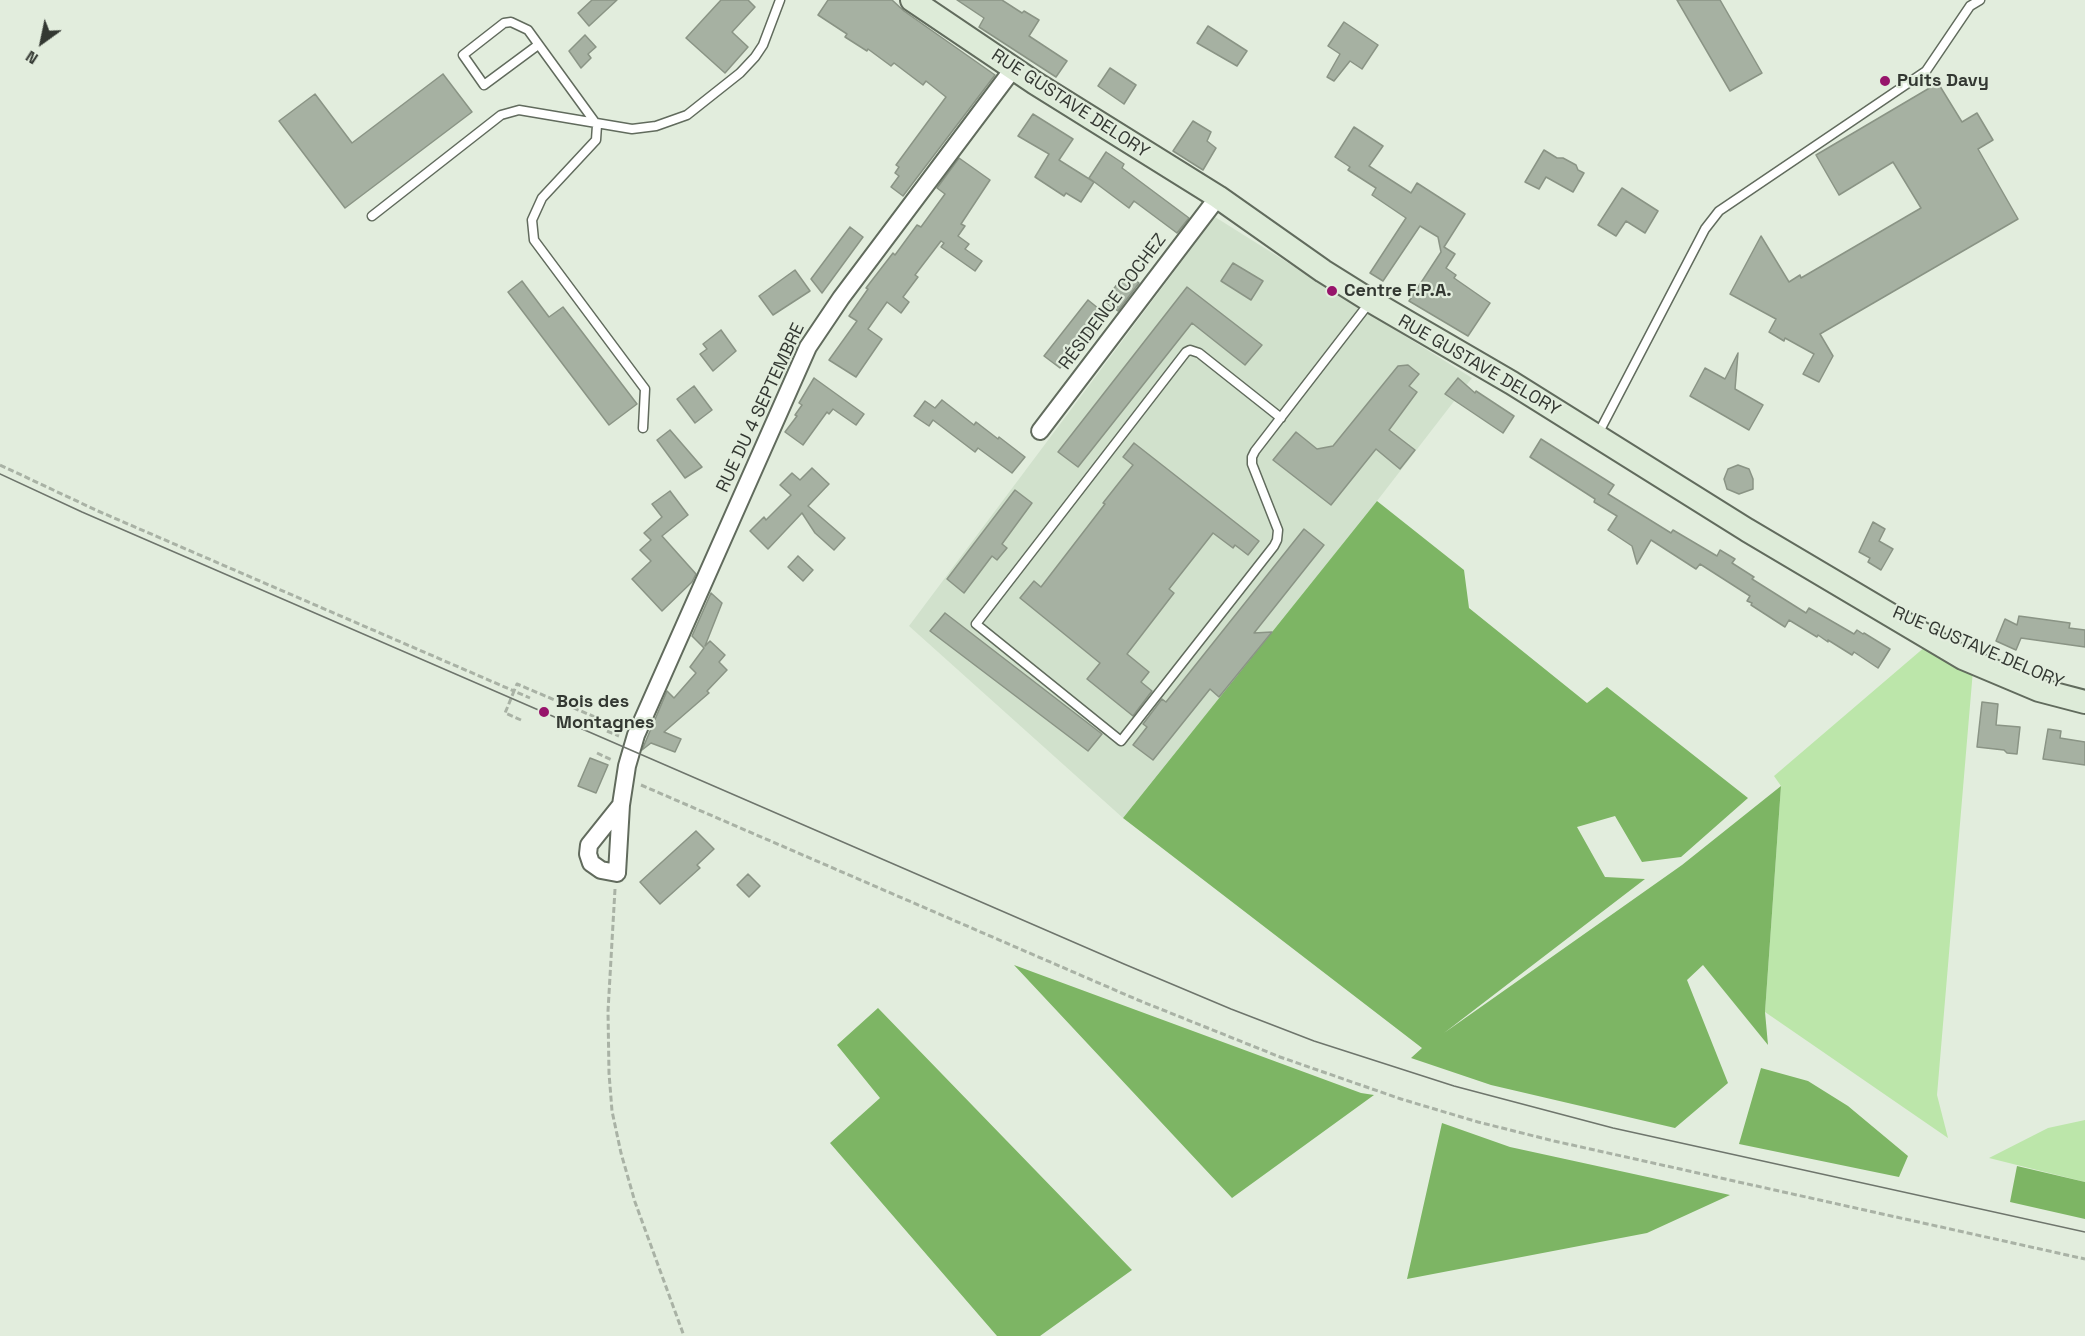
<!DOCTYPE html>
<html>
<head>
<meta charset="utf-8">
<style>
  body { margin:0 }
  #map { position:relative; width:2085px; height:1336px; overflow:hidden; background:#e2eddd; font-family:"Space Grotesk",sans-serif }
  canvas { display:block }
  .north { position:absolute; left:12px; top:12px; width:60px; height:60px; -webkit-text-stroke:4px #e2eddd; paint-order:stroke; rotate:213deg; font-size:16px; font-weight:700; line-height:24px; text-align:center; color:#333832 }
  .north::after { content:''; display:block; margin:auto; width:21px; height:27px; background:#333832; clip-path:polygon(50% 0,100% 100%,50% 72%,0 100%) }
</style>
</head>
<body>
<div id="map">
<canvas width="2085" height="1336"></canvas>
<div class="north">N</div>
</div>
<script>
const g = document.querySelector('canvas').getContext('2d');
g.lineJoin = 'round';
function fill(path, color) {
  g.fillStyle = color;
  g.fill(path, 'evenodd');
}
function poly(rows) {
  const path = new Path2D();
  for (const r of rows) {
    path.moveTo(r[0], r[1]);
    for (let i = 2; i < r.length; i += 2) path.lineTo(r[i], r[i + 1]);
  }
  return path;
}
function trace(path, color, width, dash) {
  g.strokeStyle = color;
  g.lineWidth = width;
  g.lineCap = dash ? 'butt' : 'round';
  g.setLineDash(dash || []);
  g.stroke(path);
}
function drawText(font, color, halo, rows, align = 'center') {
  g.font = font + ' "Space Grotesk",sans-serif';
  g.lineWidth = 4.5;
  g.setLineDash([]);
  g.textBaseline = 'middle';
  g.strokeStyle = halo;
  g.fillStyle = color;
  for (const [text, x, y, turn = 0] of rows) {
    g.save();
    g.translate(x, y);
    g.rotate((+turn || 0) * Math.PI / 180);
    g.textAlign = isNaN(turn) ? turn : align;
    if (halo) g.strokeText(text, 0, 0);
    g.fillText(text, 0, 0);
    g.restore();
  }
}
const built = poly([
  [1215,217,1472,378,1377,501,1123,818,909,626]
]);
const green = poly([
  [1926,646,1973,670,1937,1095,1948,1138,1765,1012,1781,786,1774,776],
  [2085,1120,2085,1182,1989,1158,2048,1128]
]);
const forest = poly([
  [1377,501,1464,570,1469,608,1587,703,1607,687,1748,798,1681,857,1642,862,1615,816,1577,827,1605,877,1645,879,1444,1033,1682,865,1781,786,1765,1012,1768,1045,1703,965,1687,980,1728,1083,1675,1128,1491,1085,1411,1058,1422,1048,1123,818],
  [1014,965,1361,1093,1374,1095,1232,1198],
  [878,1008,1132,1270,1040,1336,997,1336,830,1143,880,1098,837,1045],
  [1761,1068,1808,1081,1848,1106,1908,1156,1899,1177,1739,1144],
  [1442,1123,1510,1147,1730,1195,1647,1233,1407,1279],
  [2017,1166,2085,1182,2085,1219,2010,1202]
]);
const building = poly([
  [592,0,617,0,589,26,578,13,592,0],
  [721,0,748,0,755,7,732,32,748,47,725,73,686,38,721,0],
  [828,0,892,0,904,11,995,75,903,196,891,187,899,176,895,173,899,167,896,165,946,97,926,81,923,85,894,63,891,66,868,49,867,51,845,37,847,34,818,15,828,0],
  [957,0,1002,0,1022,13,1024,11,1039,20,1029,36,1067,61,1056,77,979,27,984,18,957,0],
  [1677,0,1720,0,1762,73,1730,91,1677,0],
  [1344,22,1378,45,1362,69,1350,61,1334,81,1327,77,1340,54,1328,46,1344,22],
  [1208,26,1247,51,1237,66,1197,43,1208,26],
  [585,35,596,47,588,54,591,58,581,68,569,51,585,35],
  [1110,68,1136,85,1124,104,1098,86,1110,68],
  [443,74,472,112,345,208,279,121,315,94,352,143,443,74],
  [1938,83,1962,122,1977,113,1993,140,1978,149,2018,219,1820,334,1833,356,1819,382,1803,374,1814,354,1785,338,1784,341,1769,332,1776,319,1730,294,1761,236,1789,282,1800,275,1801,278,1921,208,1893,162,1839,195,1816,155,1938,83],
  [1033,114,1073,139,1059,160,1094,182,1081,202,1066,193,1064,196,1035,177,1049,154,1018,136,1033,114],
  [1193,121,1211,132,1207,141,1216,148,1203,170,1173,151,1193,121],
  [1354,127,1383,146,1369,166,1411,193,1417,183,1465,214,1444,247,1455,254,1446,268,1456,275,1454,278,1490,303,1468,336,1409,301,1441,252,1438,237,1420,226,1383,281,1370,273,1406,218,1372,195,1376,188,1348,170,1350,167,1335,157,1354,127],
  [1544,150,1557,158,1563,158,1576,165,1578,170,1584,173,1573,192,1546,177,1539,189,1525,182,1544,150],
  [1106,152,1124,164,1122,168,1189,218,1177,233,1134,201,1129,208,1089,178,1106,152],
  [959,158,990,180,961,224,965,226,958,236,969,244,965,249,982,261,975,271,941,247,944,243,941,241,915,275,918,277,903,297,909,302,901,313,887,302,868,329,882,339,856,377,829,360,857,321,849,316,868,289,866,288,893,253,895,255,917,225,921,227,945,194,937,188,959,158],
  [1622,188,1658,211,1645,233,1626,221,1616,236,1598,225,1622,188],
  [850,227,863,237,822,293,811,279,850,227],
  [1233,263,1263,281,1251,300,1221,281,1233,263],
  [795,270,810,291,773,315,759,296,795,270],
  [1126,273,1139,283,1118,311,1104,301,1126,273],
  [522,281,549,317,563,307,637,404,609,425,508,292,522,281],
  [1187,287,1262,345,1245,365,1192,323,1078,467,1058,452,1187,287],
  [1088,300,1104,313,1060,368,1044,356,1088,300],
  [721,330,736,351,713,371,700,354,707,349,703,344,721,330],
  [1738,353,1735,389,1763,405,1749,430,1690,396,1705,368,1725,379,1738,353],
  [1408,365,1419,374,1409,386,1417,392,1389,430,1415,450,1400,469,1376,449,1331,505,1273,460,1296,432,1317,449,1333,446,1398,366,1408,365],
  [814,378,864,414,856,425,833,409,829,414,827,412,803,445,785,432,797,416,795,415,802,405,799,403,814,378],
  [1458,378,1475,393,1476,391,1514,416,1503,433,1445,394,1458,378],
  [694,386,712,410,695,423,677,399,694,386],
  [942,400,974,425,976,422,998,439,999,437,1025,457,1012,473,978,448,975,452,933,420,929,426,914,416,925,401,935,408,942,400],
  [670,430,702,467,685,478,657,440,670,430],
  [1541,439,1614,485,1608,494,1671,533,1673,530,1717,556,1720,550,1735,559,1732,563,1754,577,1752,579,1806,613,1809,608,1854,634,1857,630,1863,634,1864,633,1890,649,1878,668,1854,652,1852,655,1828,640,1828,642,1818,635,1817,637,1789,620,1785,627,1751,605,1752,603,1747,601,1750,596,1700,564,1696,569,1651,540,1637,564,1632,546,1608,530,1617,516,1594,502,1595,499,1530,457,1541,439],
  [1134,443,1259,541,1248,555,1235,545,1233,548,1213,533,1169,589,1174,593,1127,654,1149,672,1141,682,1152,691,1133,716,1087,679,1100,663,1020,598,1034,581,1041,587,1105,504,1103,503,1133,465,1123,457,1134,443],
  [1738,465,1749,469,1753,479,1753,489,1739,494,1727,489,1724,479,1728,469,1738,465],
  [812,468,829,484,808,506,845,538,834,550,815,533,802,513,768,549,750,531,764,517,766,520,791,495,780,485,792,473,800,480,812,468],
  [1015,490,1032,503,1002,544,1007,548,997,560,992,556,964,593,947,579,1015,490],
  [670,491,688,515,662,536,696,574,692,582,662,611,632,579,651,561,640,550,651,540,644,533,662,517,652,504,670,491],
  [1873,522,1885,529,1879,541,1893,549,1881,570,1868,562,1870,558,1859,552,1873,522],
  [1304,529,1324,545,1254,633,1272,632,1219,697,1210,689,1153,760,1133,745,1147,727,1143,724,1162,699,1166,702,1304,529],
  [798,556,813,570,803,581,788,567,798,556],
  [711,593,722,603,705,646,710,641,725,655,719,662,727,670,707,691,709,693,664,732,681,739,675,752,651,743,642,750,667,691,674,698,696,673,690,667,704,648,692,636,711,593],
  [945,613,1102,734,1088,751,930,631,945,613],
  [2019,616,2070,623,2069,628,2085,630,2085,647,2021,638,2016,650,1996,641,2005,619,2017,625,2019,616],
  [1982,702,1998,704,1996,725,2020,727,2017,754,2007,753,2004,750,1977,747,1982,702],
  [2048,729,2061,731,2060,738,2085,742,2085,765,2043,759,2048,729],
  [590,758,608,765,596,793,578,786,590,758],
  [696,831,714,849,697,865,700,868,660,904,640,882,696,831],
  [748,874,760,886,749,897,737,885,748,874]
]);
const path = poly([
  [0,465,98,511,514,691,517,684,621,728],
  [521,720,505,713,508,706,514,691,530,698],
  [607,731,619,736],
  [597,753,612,760],
  [641,785,1138,1000,1280,1057,1401,1099,1478,1122,1554,1141,2085,1259],
  [615,889,608,1011,609,1073,612,1111,621,1153,635,1202,684,1336]
]);
const lane = poly([
  [538,45,484,85,463,55,504,23,511,22,528,30,597,125,596,140,542,198,532,220,534,240,645,389,643,428],
  [372,216,501,115,519,110,632,129,656,126,687,115,740,73,755,57,763,45,780,0],
  [1281,418,1199,353,1190,350,1186,352,976,624,1121,741,1274,546,1277,540,1278,530,1252,464,1252,457,1255,451,1370,302],
  [1597,436,1705,229,1719,211,1926,71,1970,6,1980,0]
]);
const street = poly([
  [1040,431,1218,197],
  [621,805,589,845,588,854,591,863,601,870,617,873,621,805,627,766,636,735,808,347,841,298,1013,69]
]);
const secondary = poly([
  [912,0,1035,83,1218,197,1323,271,1371,301,1512,383,1747,530,1963,658,2039,690,2085,702]
]);
const tram = poly([
  [0,474,82,512,1124,964,1231,1009,1314,1041,1454,1086,1613,1128,2085,1232]
]);
const markers = [
  [1885,81,6,"#97146b"],
  [1332,291,6,"#97146b"],
  [544,712,6,"#97146b"]
];
const poiNames = [
  ["Puits Davy",1897,81],
  ["Centre F.P.A.",1344,291],
  ["Bois des",556,702],
  ["Montagnes",556,723]
];
const streetNames = [
  ["RUE GUSTAVE DELORY",1070,104,33],
  ["RÉSIDENCE COCHEZ",1113,302,-53],
  ["RUE GUSTAVE DELORY",1479,366,30],
  ["RUE DU 4 SEPTEMBRE",761,408,-65],
  ["RUE GUSTAVE DELORY",1978,648,23]
];
fill(built, '#d1e1cc');
fill(green, '#bce6aa');
fill(forest, '#7db564');
fill(building, '#a6b1a2');
trace(building, '#8a9485', 1.5);
trace(lane, '#616b5d', 11);
trace(street, '#616b5d', 20);
trace(secondary, '#616b5d', 26);
trace(path, '#a9b2a5', 3, [6, 3]);
trace(lane, '#fff', 8);
trace(street, '#fff', 16);
trace(secondary, '#ddebd8', 22);
trace(tram, '#6e756c', 1.5);
for (const [x, y, r, color] of markers) {
  const dot = new Path2D();
  dot.arc(x, y, r, 0, 2 * Math.PI);
  g.fillStyle = color;
  g.fill(dot);
  trace(dot, '#e2eddd', 2);
}
drawText('bold 18px', '#333832', '#e2eddd', poiNames, 'left');
drawText('18px', '#333832', '#e2eddd', streetNames);
</script>
</body>
</html>
